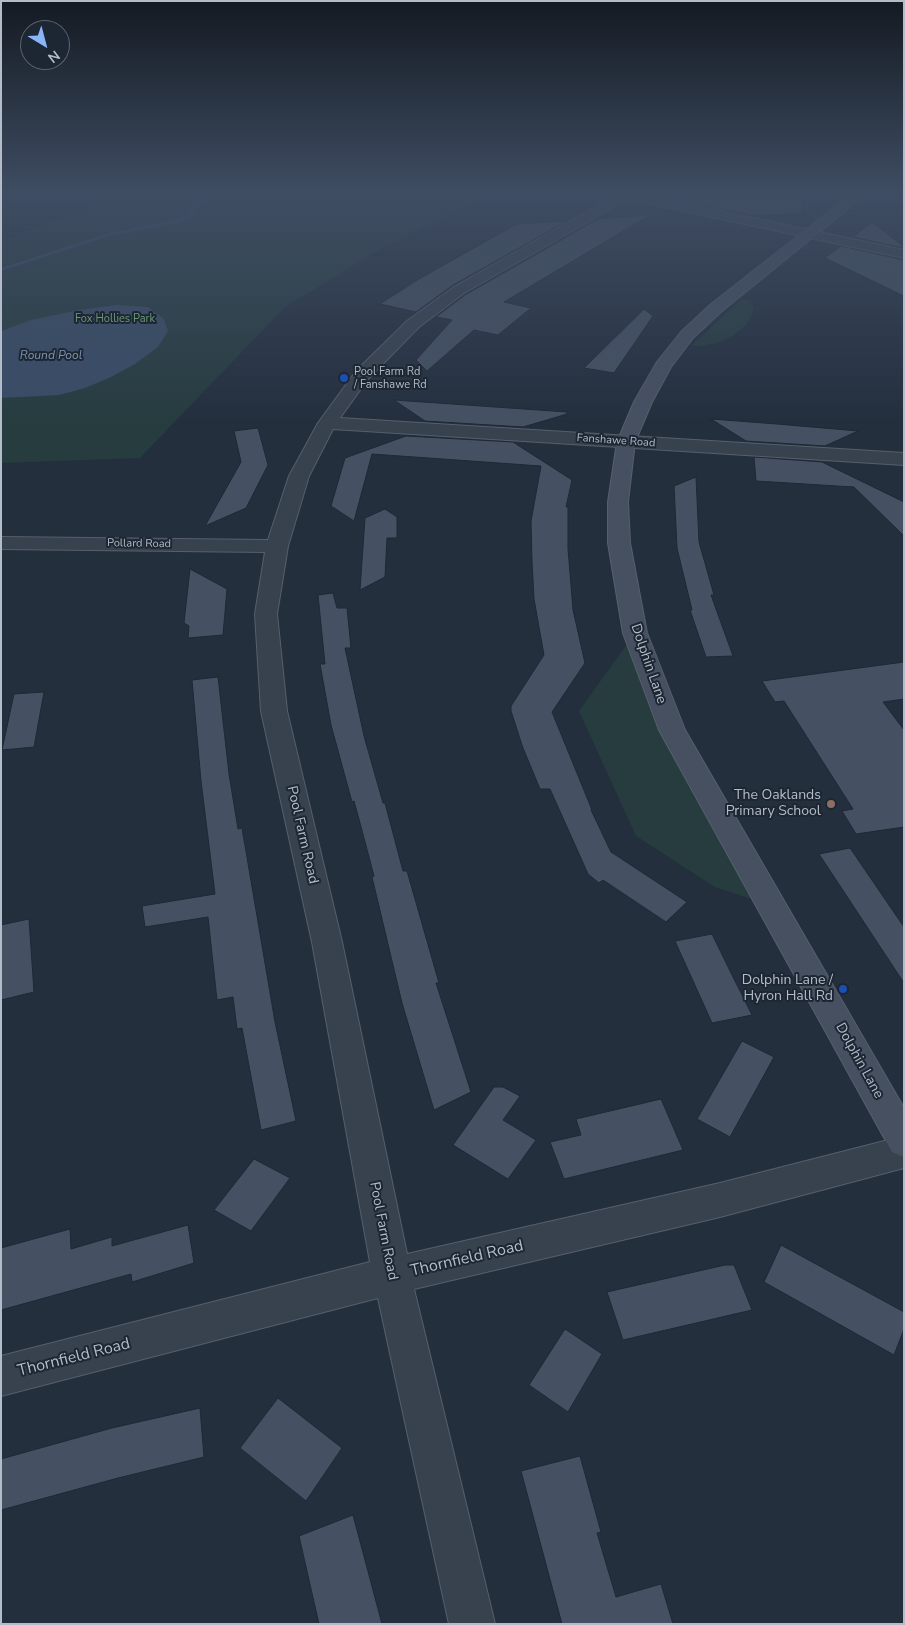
<!DOCTYPE html>
<html>
<head>
<meta charset="utf-8">
<style>
  body { margin:0 }
  #map { position:relative; width:905px; height:1625px; overflow:hidden; background:#242f3e; font-family:"Nunito Sans",sans-serif }
  canvas { display:block }
  .frame { position:absolute; inset:0; border:2px solid #b4bcc9; pointer-events:none }
  .north { position:absolute; left:20px; top:20px; width:50px; height:50px; box-sizing:border-box; background:#1d2633; border:1px solid #59626f; border-radius:50%; rotate:143deg; font-size:14px; font-weight:700; line-height:20px; text-align:center; color:#b4bcc9 }
  .north::after { content:''; display:block; margin:auto; width:18px; height:22px; background:#8ab4f8; clip-path:polygon(50% 0,100% 100%,50% 72%,0 100%) }
</style>
</head>
<body>
<div id="map">
<canvas width="905" height="1625"></canvas>
<div class="frame"></div>
<div class="north">N</div>
</div>
<script>
const g = document.querySelector('canvas').getContext('2d');
g.lineJoin = 'round';
function fill(path, color) {
  g.fillStyle = color;
  g.fill(path, 'evenodd');
}
function poly(rows) {
  const path = new Path2D();
  for (const r of rows) {
    path.moveTo(r[0], r[1]);
    for (let i = 2; i < r.length; i += 2) path.lineTo(r[i], r[i + 1]);
  }
  return path;
}
function trace(path, color, width, dash) {
  g.strokeStyle = color;
  g.lineWidth = width;
  g.lineCap = dash ? 'butt' : 'round';
  g.setLineDash(dash || []);
  g.stroke(path);
}
function drawText(font, color, halo, rows, align = 'center') {
  g.font = font + ' "Nunito Sans",sans-serif';
  g.lineWidth = 4;
  g.setLineDash([]);
  g.textBaseline = 'middle';
  g.strokeStyle = halo;
  g.fillStyle = color;
  for (const [text, x, y, turn = 0] of rows) {
    g.save();
    g.translate(x, y);
    g.rotate((+turn || 0) * Math.PI / 180);
    g.textAlign = isNaN(turn) ? turn : align;
    if (halo) g.strokeText(text, 0, 0);
    g.fillText(text, 0, 0);
    g.restore();
  }
}
const green = poly([
  [116,195,485,195,375,252,284,308,140,458,1,463,1,242],
  [742,299,750,301,754,309,747,324,734,335,720,342,702,346,692,345],
  [635,633,772,906,715,887,636,836,579,711]
]);
const water = poly([
  [117,305,148,307,164,319,168,331,158,347,135,364,111,377,85,388,59,395,1,398,1,331,31,320,79,310]
]);
const stream = poly([
  [222,195,230,195,195,205,195,214,180,222,109,236,1,271,1,268,106,234,177,220,191,212,192,203,202,199,222,195]
]);
const building = poly([
  [685,195,801,195,802,213,755,216,693,203,685,195],
  [650,215,504,302,531,308,498,335,474,330,427,371,416,360,452,320,436,317,465,295,598,219,650,215],
  [567,221,453,285,416,312,380,304,419,279,517,224,567,221],
  [872,222,904,247,904,248,853,237,872,222],
  [841,246,904,260,904,296,825,258,841,246],
  [644,309,653,316,614,373,584,368,644,309],
  [394,400,567,412,567,414,523,427,425,421,394,400],
  [711,419,777,424,858,431,825,446,746,441,711,419],
  [258,428,268,465,246,508,205,526,241,462,234,431,258,428],
  [406,436,513,442,572,480,566,507,568,507,568,549,573,610,585,663,552,712,592,810,591,810,611,852,687,902,666,922,603,880,599,883,588,874,550,789,540,789,523,748,511,711,511,706,544,655,534,599,532,561,531,521,541,466,372,454,354,521,331,506,345,458,406,436],
  [754,457,822,462,904,502,904,536,854,487,756,481,754,457],
  [696,477,699,542,714,595,711,595,733,656,706,657,690,610,692,610,677,548,674,486,696,477],
  [385,509,397,517,397,538,387,538,385,577,360,590,365,518,385,509],
  [190,569,227,589,223,635,188,638,189,626,184,623,190,569],
  [333,593,337,608,347,608,351,648,345,648,364,736,383,803,385,803,403,871,407,871,439,983,436,983,471,1092,434,1110,402,1003,372,877,374,876,360,823,354,801,352,802,331,725,320,664,325,664,318,595,333,593],
  [904,662,904,699,883,702,904,730,904,827,856,834,842,811,853,809,784,701,775,702,762,681,904,662],
  [218,677,229,774,238,829,242,828,275,1022,296,1121,261,1130,242,1028,237,1029,233,997,217,1000,208,917,145,927,142,906,215,894,201,781,192,680,218,677],
  [44,692,34,747,2,750,14,694,44,692],
  [850,848,904,927,904,983,819,854,850,848],
  [29,919,34,992,1,1000,1,925,29,919],
  [712,934,731,973,752,1015,712,1023,675,941,712,934],
  [742,1041,774,1057,730,1137,697,1119,742,1041],
  [494,1087,503,1087,520,1096,503,1120,536,1140,508,1179,453,1145,494,1087],
  [661,1099,683,1150,564,1179,550,1142,581,1135,576,1119,661,1099],
  [254,1159,290,1178,251,1231,214,1210,254,1159],
  [188,1225,194,1263,132,1282,131,1274,1,1310,1,1248,70,1229,71,1249,112,1237,112,1246,188,1225],
  [781,1245,904,1312,904,1329,894,1355,764,1282,781,1245],
  [725,1265,734,1265,752,1310,623,1340,607,1292,725,1265],
  [565,1329,602,1354,568,1412,529,1385,565,1329],
  [278,1398,342,1448,306,1501,240,1448,278,1398],
  [200,1408,204,1457,118,1478,1,1510,1,1459,112,1428,200,1408],
  [580,1456,601,1532,597,1533,616,1597,661,1584,673,1624,562,1624,521,1471,580,1456],
  [353,1515,382,1624,319,1624,299,1536,353,1515]
]);
const street = poly([
  [616,195,645,195,904,250,904,258,628,199,464,293,419,327,368,379,340,418,904,453,904,465,333,429,309,476,288,546,277,614,287,711,342,942,407,1254,720,1183,904,1136,904,1168,720,1217,414,1289,495,1624,449,1624,378,1298,1,1396,1,1356,370,1262,312,942,261,711,255,614,265,552,1,549,1,537,268,540,289,476,318,423,356,371,407,321,454,287,616,195]
]);
const secondary = poly([
  [850,195,865,195,722,311,693,338,671,367,652,402,635,442,628,502,630,543,647,633,685,730,904,1108,904,1157,892,1152,659,730,623,633,608,543,608,502,617,442,634,402,657,362,681,332,710,305,850,195]
]);
const markers = [
  [344,378,5,"#1a4fb4"],
  [831,804,5,"#8d6e63"],
  [843,989,5,"#1a4fb4"]
];
const farParknames = [
  ["Fox Hollies Park",115,319]
];
const farPoinames = [
  ["Pool Farm Rd",354,372],
  ["/ Fanshawe Rd",354,385]
];
const farStreetnames = [
  ["Fanshawe Road",616,441,4],
  ["Pollard Road",139,544,1]
];
const farWaternames = [
  ["Round Pool",51,356]
];
const streetNames = [
  ["Dolphin Lane",648,664,71],
  ["Pool Farm Road",302,835,77],
  ["Dolphin Lane",859,1061,61],
  ["Pool Farm Road",383,1231,79]
];
const poiNames = [
  ["The Oaklands",821,796],
  ["Primary School",821,812],
  ["Dolphin Lane /",833,981],
  ["Hyron Hall Rd",833,997]
];
const nearStreetnames = [
  ["Thornfield Road",467,1259,-13],
  ["Thornfield Road",74,1358,-14]
];
fill(green, '#263c3f');
fill(water, '#394c67');
fill(stream, '#394c67');
fill(building, '#455162');
trace(building, '#1f2835', 1);
trace(street, '#565f6c', 2);
trace(secondary, '#565f6c', 2);
fill(street, '#38414e');
fill(secondary, '#465061');
const sky = g.createLinearGradient(0, 0, 0, 422);
sky.addColorStop(0, '#141a22');
sky.addColorStop(0.46, '#3f4d63');
sky.addColorStop(1, '#3f4d6300');
g.fillStyle = sky;
g.fillRect(0, 0, 905, 422);
for (const [x, y, r, color] of markers) {
  const dot = new Path2D();
  dot.arc(x, y, r, 0, 2 * Math.PI);
  g.fillStyle = color;
  g.fill(dot);
  trace(dot, '#1d2633', 2);
}
drawText('11px', '#6b9a76', '#1d2633', farParknames);
drawText('11px', '#b4bcc9', '#1d2633', farPoinames, 'left');
drawText('11px', '#b4bcc9', '#1d2633', farStreetnames);
drawText('italic 12px', '#7c92b1', '#1d2633', farWaternames);
drawText('14px', '#b4bcc9', '#1d2633', streetNames);
drawText('14px', '#b4bcc9', '#1d2633', poiNames, 'right');
drawText('16px', '#b4bcc9', '#1d2633', nearStreetnames);
</script>
</body>
</html>
